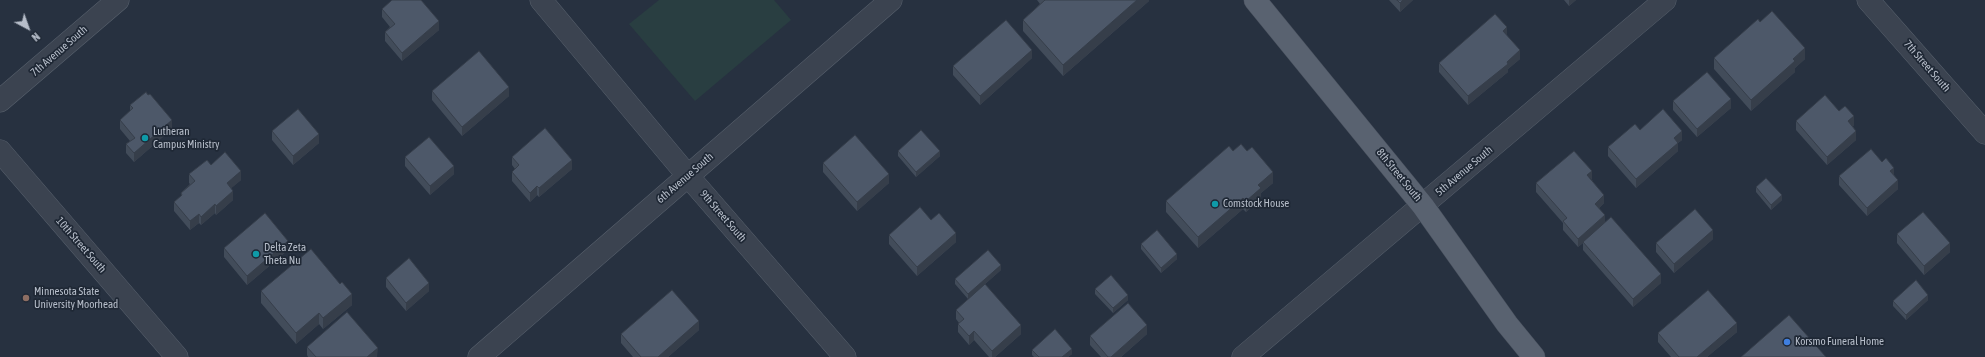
<!DOCTYPE html>
<html>
<head>
<meta charset="utf-8">
<style>
  body { margin:0 }
  #map { position:relative; width:1985px; height:357px; overflow:hidden; background:#273140; font-family:"Asap Condensed",sans-serif }
  canvas { display:block }
  .north { position:absolute; left:8px; top:8px; width:40px; height:40px; -webkit-text-stroke:3px #1f2835; paint-order:stroke; rotate:139deg; font-size:11px; font-weight:700; line-height:16px; text-align:center; color:#b7beca }
  .north::after { content:''; display:block; margin:auto; width:14px; height:18px; background:#b7beca; clip-path:polygon(50% 0,100% 100%,50% 72%,0 100%) }
</style>
</head>
<body>
<div id="map">
<canvas width="1985" height="357"></canvas>
<div class="north">N</div>
</div>
<script>
const g = document.querySelector('canvas').getContext('2d');
g.lineJoin = 'round';
function fill(path, color) {
  g.fillStyle = color;
  g.fill(path, 'evenodd');
}
function poly(rows) {
  const path = new Path2D();
  for (const r of rows) {
    path.moveTo(r[0], r[1]);
    for (let i = 2; i < r.length; i += 2) path.lineTo(r[i], r[i + 1]);
  }
  return path;
}
function trace(path, color, width, dash) {
  g.strokeStyle = color;
  g.lineWidth = width;
  g.lineCap = dash ? 'butt' : 'round';
  g.setLineDash(dash || []);
  g.stroke(path);
}
function drawText(font, color, halo, rows, align = 'center') {
  g.font = font + ' "Asap Condensed",sans-serif';
  g.lineWidth = 3.5;
  g.setLineDash([]);
  g.textBaseline = 'middle';
  g.strokeStyle = halo;
  g.fillStyle = color;
  for (const [text, x, y, turn = 0] of rows) {
    g.save();
    g.translate(x, y);
    g.rotate((+turn || 0) * Math.PI / 180);
    g.textAlign = isNaN(turn) ? turn : align;
    if (halo) g.strokeText(text, 0, 0);
    g.fillText(text, 0, 0);
    g.restore();
  }
}
const green = poly([
  [659,0,774,0,791,20,695,101,629,24]
]);
const minor = poly([
  [541,0,688,176,845,357],
  [1868,0,1985,133],
  [0,101,118,0],
  [0,151,177,357],
  [479,357,891,0],
  [1243,357,1665,0]
]);
const primary = poly([
  [1255,0,1423,206,1507,324,1534,357]
]);
const wall = poly([
  [1037,0,1149,0,1149,1,1063,76,1023,31,1023,20,1040,4],
  [1389,0,1413,0,1400,12],
  [1564,0,1576,0,1569,6],
  [382,9,439,30,402,61,385,41,385,32,390,27,382,17],
  [1760,22,1805,59,1795,68,1795,72,1751,111,1714,69,1714,58],
  [1507,36,1520,59,1508,69,1508,72,1468,105,1439,72,1439,63],
  [1032,58,980,105,953,75,953,66],
  [432,91,509,96,462,136,432,100],
  [1673,101,1731,108,1697,137,1673,110],
  [130,105,172,129,134,162,126,153,126,144,130,141,120,129,120,120,130,111],
  [1839,111,1854,125,1853,126,1856,140,1827,165,1796,130,1796,121],
  [1640,130,1682,140,1678,143,1678,151,1636,188,1608,156,1608,147],
  [272,131,319,143,293,165,272,140],
  [898,151,940,156,916,177,898,156],
  [1233,151,1273,183,1261,193,1261,199,1246,212,1243,209,1198,248,1166,212,1166,201],
  [405,157,454,174,430,195,405,166],
  [512,157,572,169,539,197,537,195,530,202,512,181,512,172,515,169,512,165],
  [823,163,889,183,857,211,823,172],
  [211,165,241,180,231,188,233,200,216,215,215,213,201,225,199,223,190,230,174,211,174,202,181,197,181,193,190,184,189,183,189,174],
  [1894,175,1898,189,1867,216,1839,185,1839,176],
  [1592,180,1604,203,1599,208,1605,222,1661,283,1633,307,1583,250,1583,243,1578,247,1563,230,1563,223,1536,192,1536,183],
  [1756,187,1782,200,1771,210,1756,192],
  [931,220,956,242,917,276,889,244,889,235],
  [1897,234,1950,252,1924,275,1897,243],
  [1713,239,1674,273,1656,252,1656,243],
  [1141,244,1177,259,1161,273,1141,249],
  [224,248,288,250,247,285,224,257],
  [1001,270,968,299,955,284,955,279],
  [386,278,429,291,406,311,386,287],
  [1095,289,1128,300,1113,313,1095,294],
  [261,291,352,305,323,329,319,324,296,344,261,303],
  [1928,300,1906,320,1893,306,1893,301],
  [956,310,1021,334,995,357,989,357,974,340,969,345,958,332,958,324,959,323,956,319],
  [699,330,668,357,633,357,621,343,621,334],
  [1737,332,1707,357,1671,357,1658,342,1658,333],
  [1147,334,1121,357,1101,357,1090,345,1090,336],
  [307,347,378,357,308,357,307,355],
  [1032,350,1072,354,1068,357,1034,357,1032,355]
]);
const shadedWall = poly([
  [1137,0,1149,0,1149,1,1063,76,1063,65],
  [1403,0,1413,0,1400,12,1400,3],
  [1569,0,1576,0,1569,6],
  [439,21,439,30,402,61,402,53],
  [1507,27,1507,36,1503,31],
  [1805,48,1805,59,1795,68,1795,72,1751,111,1751,100],
  [1032,50,1032,58,980,105,980,96],
  [1520,50,1520,59,1508,69,1508,72,1468,105,1468,96],
  [509,87,509,96,462,136,462,127],
  [1731,99,1731,108,1697,137,1697,129],
  [1854,116,1854,125,1848,130,1848,121],
  [172,120,172,129,134,162,134,153],
  [1682,131,1682,140,1678,143,1678,151,1636,188,1636,179,1674,138],
  [1856,131,1856,140,1827,165,1827,157],
  [319,134,319,143,293,165,293,156],
  [940,151,940,156,916,177,916,172],
  [572,160,572,169,539,197,539,188],
  [454,166,454,174,430,195,430,186],
  [1894,168,1894,176,1890,171],
  [241,171,241,180,227,192,227,183],
  [1592,171,1592,180,1587,175],
  [1273,172,1273,183,1261,193,1261,199,1246,212,1246,201,1258,185],
  [889,174,889,183,857,211,857,202],
  [1898,180,1898,189,1867,216,1867,208],
  [537,186,537,195,530,202,530,193],
  [233,191,233,200,216,215,216,206],
  [1604,195,1604,203,1595,212,1595,204],
  [1782,195,1782,200,1771,210,1771,205],
  [1243,198,1243,209,1198,248,1198,237],
  [215,204,215,213,201,225,201,217],
  [199,214,199,223,190,230,190,221],
  [1605,215,1605,224,1583,242,1583,243,1578,247,1578,239],
  [1713,230,1713,239,1674,273,1674,264],
  [956,233,956,242,917,276,917,267],
  [288,241,288,250,247,285,247,276],
  [1950,243,1950,252,1924,275,1924,266],
  [1177,254,1177,259,1161,273,1161,268],
  [1001,265,1001,270,968,299,968,294],
  [1661,274,1661,283,1633,307,1633,299],
  [429,283,429,291,406,311,406,303],
  [352,294,352,305,323,329,323,318],
  [1128,295,1128,300,1113,313,1113,308],
  [1928,295,1928,300,1906,320,1906,315],
  [319,313,319,324,296,344,296,333],
  [699,321,699,330,668,357,658,357],
  [1737,323,1737,332,1707,357,1697,357],
  [1021,325,1021,334,995,357,992,357,992,351],
  [1147,325,1147,334,1121,357,1111,357],
  [974,331,974,340,969,345,969,336],
  [378,348,377,357,367,357],
  [1072,349,1072,354,1068,357,1062,357]
]);
const building = poly([
  [392,0,421,0,439,21,402,53,385,32,395,24,382,9,392,0],
  [1045,0,1137,0,1063,65,1023,20,1045,0],
  [1397,0,1403,0,1400,3,1397,0],
  [1772,11,1805,48,1793,59,1795,61,1751,100,1714,58,1758,19,1760,22,1772,11],
  [1495,14,1507,27,1503,31,1520,50,1507,62,1508,64,1468,96,1439,63,1495,14],
  [1006,20,1032,50,980,96,953,66,1006,20],
  [479,51,509,87,462,127,432,91,479,51],
  [1707,72,1731,99,1697,129,1673,101,1707,72],
  [146,92,148,95,150,94,172,120,134,153,126,144,135,138,120,120,133,108,130,105,146,92],
  [1825,95,1839,111,1845,106,1854,116,1848,121,1856,131,1827,157,1796,121,1825,95],
  [298,109,319,134,293,156,272,131,298,109],
  [1663,109,1682,131,1674,138,1678,143,1636,179,1608,147,1635,124,1640,130,1663,109],
  [545,128,572,160,539,188,537,186,530,193,512,172,519,165,512,157,545,128],
  [921,130,940,151,916,172,898,151,921,130],
  [855,135,889,174,857,202,823,163,855,135],
  [429,137,454,166,430,186,405,157,429,137],
  [1241,144,1247,151,1252,147,1273,172,1258,185,1261,188,1246,201,1243,198,1198,237,1166,201,1229,146,1233,151,1241,144],
  [1871,149,1882,162,1886,158,1894,168,1890,171,1898,180,1867,208,1839,176,1871,149],
  [1574,151,1592,171,1587,175,1604,195,1595,204,1605,215,1578,239,1563,221,1567,218,1536,183,1574,151],
  [225,152,241,171,227,183,233,191,216,206,215,204,201,217,199,214,190,221,174,202,182,195,181,193,195,181,189,174,207,160,211,165,225,152],
  [1766,178,1782,195,1771,205,1756,187,1766,178],
  [920,207,931,220,939,213,956,233,917,267,889,235,920,207],
  [1695,209,1713,230,1674,264,1656,243,1695,209],
  [1923,212,1950,243,1924,266,1897,234,1923,212],
  [265,213,288,241,247,276,224,248,265,213],
  [1611,217,1661,274,1633,299,1583,242,1611,217],
  [1157,230,1177,254,1161,268,1141,244,1157,230],
  [311,249,340,284,342,282,352,294,323,318,319,313,296,333,261,291,311,249],
  [988,250,1001,265,968,294,955,279,988,250],
  [409,258,429,283,406,303,386,278,409,258],
  [1111,275,1128,295,1113,308,1095,289,1111,275],
  [1916,280,1928,295,1906,315,1893,301,1916,280],
  [985,284,1021,325,992,351,974,331,969,336,958,324,964,319,956,310,985,284],
  [672,290,699,321,658,357,641,357,621,334,672,290],
  [1708,290,1737,323,1697,357,1679,357,1658,333,1708,290],
  [1128,303,1147,325,1111,357,1108,357,1090,336,1128,303],
  [347,312,378,348,367,357,316,357,307,347,347,312],
  [1789,315,1826,357,1741,357,1789,315],
  [1055,329,1072,349,1062,357,1039,357,1032,350,1055,329]
]);
const markers = [
  [145,138,4,"#0f9aa8"],
  [1215,204,4,"#0f9aa8"],
  [256,254,4,"#0f9aa8"],
  [26,298,4,"#8d6e63"],
  [1787,342,4,"#3f7fe0"]
];
const streetNames = [
  ["7th Avenue South",59,51,-41],
  ["7th Street South",1927,66,49],
  ["5th Avenue South",1464,171,-40],
  ["8th Street South",1399,175,51],
  ["6th Avenue South",685,178,-41],
  ["9th Street South",723,216,49],
  ["10th Street South",81,245,49]
];
const poiNames = [
  ["Lutheran",153,132],
  ["Campus Ministry",153,145],
  ["Comstock House",1223,204],
  ["Delta Zeta",264,248],
  ["Theta Nu",264,261],
  ["Minnesota State",34,292],
  ["University Moorhead",34,305],
  ["Korsmo Funeral Home",1795,342]
];
fill(green, '#293e41');
trace(minor, '#58616d', 23);
trace(primary, '#444c59', 23);
trace(minor, '#3b4350', 22);
trace(primary, '#596270', 22);
fill(wall, '#424c5a');
fill(shadedWall, '#363e4a');
fill(building, '#4d5869');
trace(building, '#363e4a', 1);
for (const [x, y, r, color] of markers) {
  const dot = new Path2D();
  dot.arc(x, y, r, 0, 2 * Math.PI);
  g.fillStyle = color;
  g.fill(dot);
  trace(dot, '#1f2835', 1.5);
}
drawText('11px', '#b7beca', '#1f2835', streetNames);
drawText('11px', '#b7beca', '#1f2835', poiNames, 'left');
</script>
</body>
</html>
